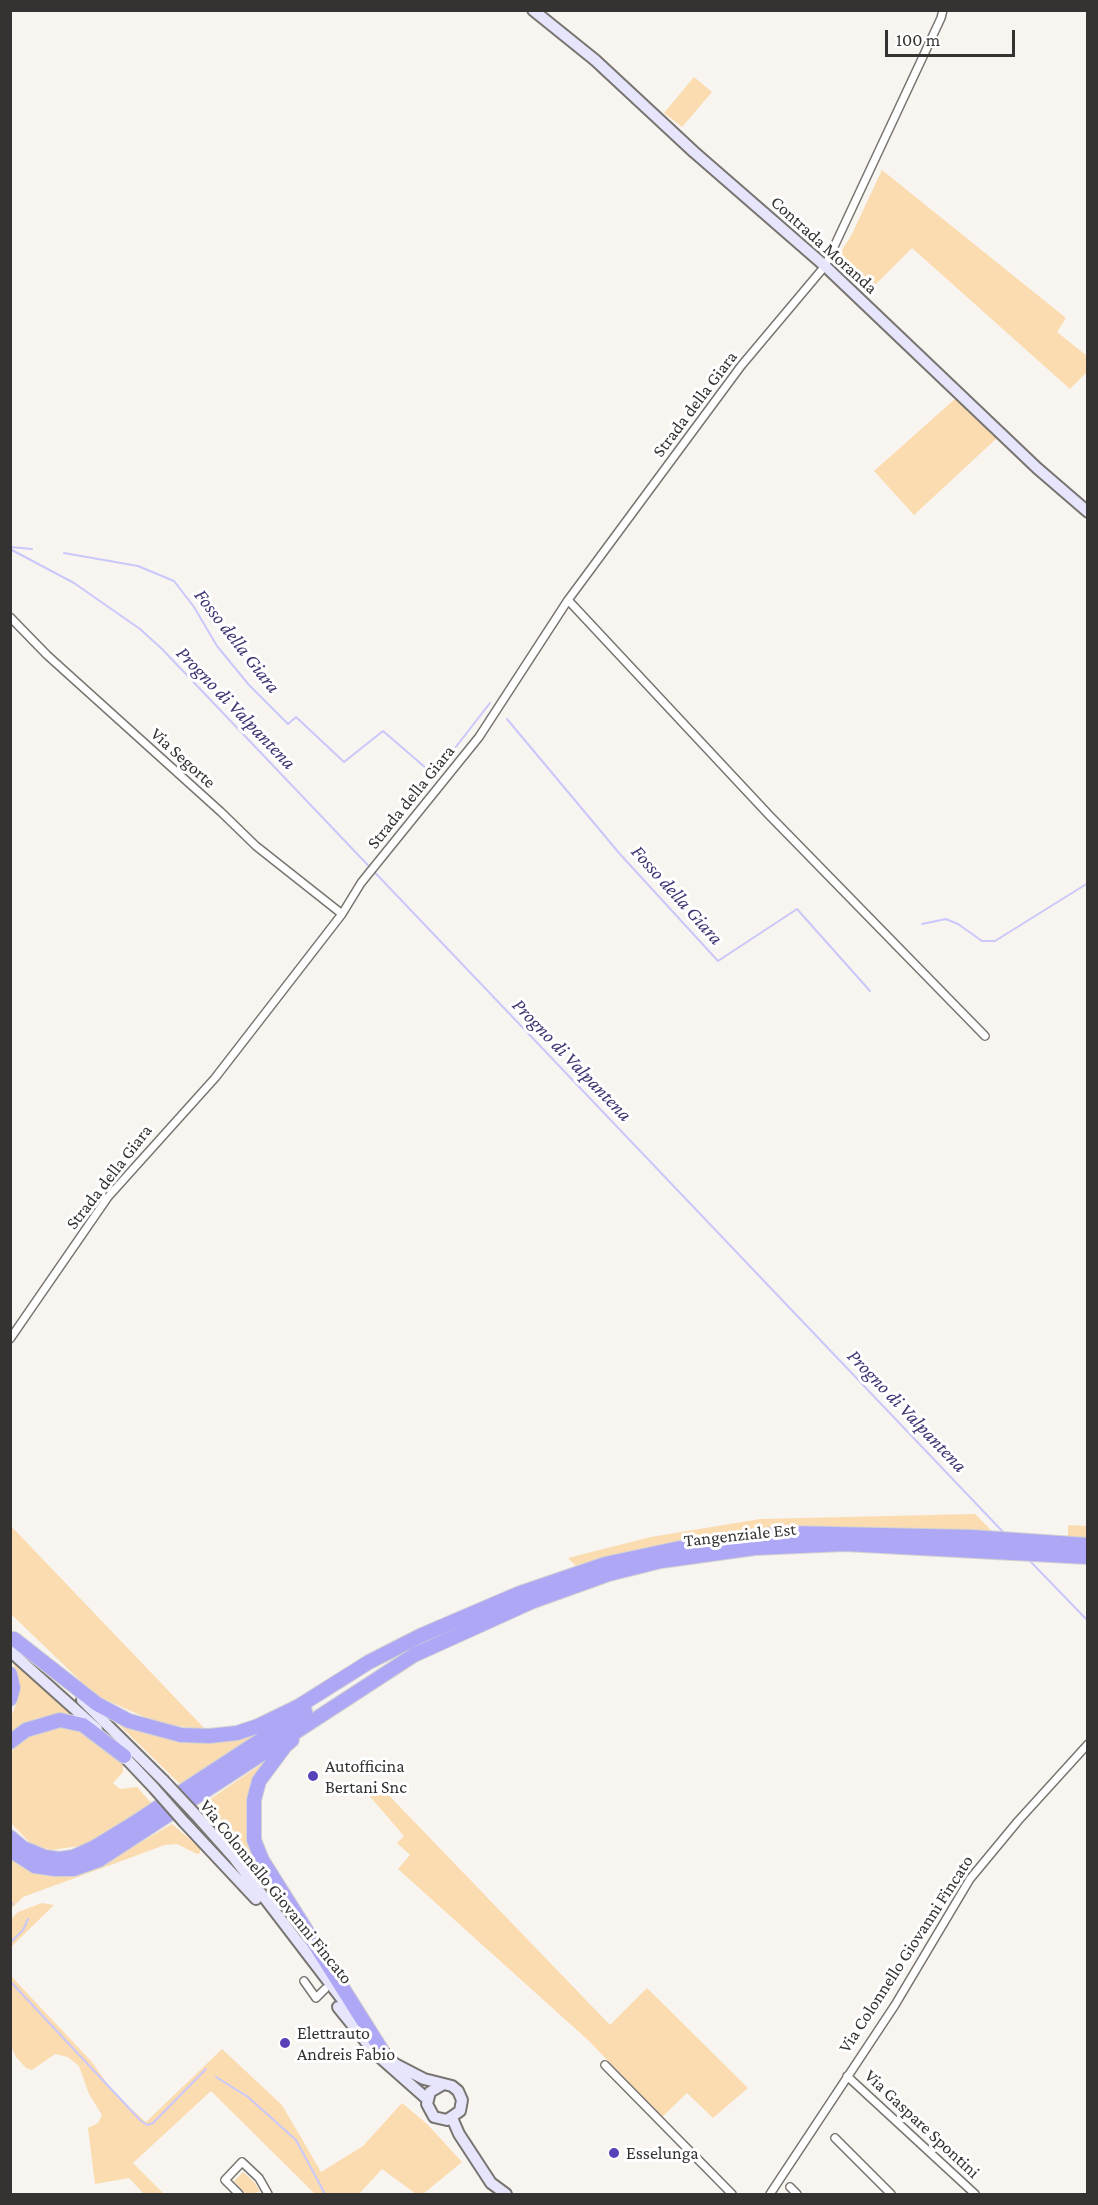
<!DOCTYPE html>
<html>
<head>
<meta charset="utf-8">
<style>
  body { margin:0 }
  #map { position:relative; width:1098px; height:2205px; overflow:hidden; background:#f8f4ef; font-family:"Crimson Pro",serif }
  canvas { display:block }
  .frame { position:absolute; inset:0; border:12px solid #343331; pointer-events:none }
  .scale { position:absolute; left:885px; top:30px; width:130px; height:27px; box-sizing:border-box; border:3px solid #343331; border-top:0; padding-left:8px; font-size:18px; line-height:21px; white-space:nowrap; color:#343331; -webkit-text-stroke:4px #fff; paint-order:stroke }
</style>
</head>
<body>
<div id="map">
<canvas width="1098" height="2205"></canvas>
<div class="frame"></div>
<div class="scale">100 m</div>
</div>
<script>
const g = document.querySelector('canvas').getContext('2d');
g.lineJoin = 'round';
function fill(path, color) {
  g.fillStyle = color;
  g.fill(path, 'evenodd');
}
function poly(rows) {
  const path = new Path2D();
  for (const r of rows) {
    path.moveTo(r[0], r[1]);
    for (let i = 2; i < r.length; i += 2) path.lineTo(r[i], r[i + 1]);
  }
  return path;
}
function trace(path, color, width, dash) {
  g.strokeStyle = color;
  g.lineWidth = width;
  g.lineCap = dash ? 'butt' : 'round';
  g.setLineDash(dash || []);
  g.stroke(path);
}
function drawText(font, color, halo, rows, align = 'center') {
  g.font = font + ' "Crimson Pro",serif';
  g.lineWidth = 6;
  g.setLineDash([]);
  g.textBaseline = 'middle';
  g.strokeStyle = halo;
  g.fillStyle = color;
  for (const [text, x, y, turn = 0] of rows) {
    g.save();
    g.translate(x, y);
    g.rotate((+turn || 0) * Math.PI / 180);
    g.textAlign = isNaN(turn) ? turn : align;
    if (halo) g.strokeText(text, 0, 0);
    g.fillText(text, 0, 0);
    g.restore();
  }
}
const green = poly([
  [694,77,712,92,682,127,664,113],
  [882,170,1066,318,1057,332,1087,356,1087,372,1070,389,912,248,868,292,834,262,851,236],
  [956,398,997,438,914,515,874,471],
  [975,1514,998,1537,775,1531,579,1569,568,1558,651,1537,760,1519],
  [10,1525,206,1730,158,1723,95,1695,11,1614],
  [1068,1525,1087,1526,1087,1538,1068,1537],
  [12,1659,79,1717,41,1717,25,1724,11,1735,10,1719,18,1700,20,1685],
  [112,1718,161,1737,189,1740,275,1723,181,1785],
  [73,1727,102,1744,123,1765,123,1772,113,1783,120,1789,137,1787,153,1805,87,1845,51,1850,31,1844,11,1823,10,1754,19,1743,36,1733,54,1728],
  [272,1757,266,1764,252,1838,322,1964,200,1806],
  [375,1781,610,2025,647,1988,748,2088,713,2118,687,2093,662,2117,589,2041,398,1869,410,1855,397,1843,404,1836,367,1793],
  [172,1824,200,1848,200,1853,197,1854,177,1844,165,1845,23,1897,11,1909,11,1859,32,1870,100,1866],
  [42,1903,54,1905,11,1947,12,1918,18,1912],
  [10,1975,91,2061,115,2094,146,2122,222,2049,282,2105,321,2172,363,2146,402,2103,427,2124,462,2162,423,2194,416,2194,382,2169,359,2194,315,2194,211,2091,133,2163,164,2194,144,2194,129,2178,95,2184,88,2128,98,2123,102,2115,89,2094,79,2066,68,2057,55,2054,32,2070,26,2068,16,2057,11,2046],
  [243,2172,255,2183,260,2192,246,2194,234,2181]
]);
const stream = poly([
  [10,547,32,549],
  [10,549,74,583,140,629,162,649,1005,1534],
  [64,553,138,566,174,581,194,607,217,646,249,685,288,724,296,717,344,762,383,731,434,775,490,703],
  [507,719,619,853,718,961,797,909,870,991],
  [922,924,946,919,958,924,982,941,995,941,1088,883],
  [1029,1560,1088,1621],
  [10,1902,13,1904],
  [10,1943,23,1930,28,1919],
  [10,1981,141,2121,147,2125,153,2123,206,2069],
  [216,2077,248,2097,296,2140,325,2194]
]);
const street = poly([
  [568,600,769,815,985,1036],
  [10,617,47,655,221,812,256,846,342,914],
  [10,1339,108,1197,215,1078,342,914,361,883,479,737,568,600,741,366,825,266,941,18,943,10],
  [304,1981,316,1998,325,1989],
  [605,2065,732,2194],
  [847,2076,975,2194],
  [835,2138,891,2194],
  [790,2187,797,2194],
  [239,2194,225,2180,242,2162,259,2178,268,2194],
  [770,2194,895,2005,970,1879,1018,1821,1088,1744]
]);
const secondary = poly([
  [533,10,595,60,694,152,825,266,1037,468,1088,512],
  [10,1651,97,1729],
  [82,1700,163,1780],
  [119,1751,154,1788],
  [194,1813,234,1858,351,2011],
  [184,1822,256,1899],
  [338,2007,375,2053,427,2099],
  [377,2045,395,2064,424,2079,452,2086,458,2091,462,2100,460,2111,447,2120,434,2117,427,2104,430,2092,442,2085],
  [452,2118,459,2134,491,2183,506,2194]
]);
const highway = poly([
  [14,1639,97,1704,129,1721,181,1735,209,1736,237,1733,258,1726,299,1706,369,1662,422,1635,520,1593,605,1564,694,1545,788,1533,972,1537,1088,1545],
  [10,1674,13,1688,10,1699],
  [292,1740,285,1746,259,1781,254,1800,254,1840,262,1860,381,2049],
  [10,1742,26,1730,60,1720,83,1725,124,1756],
  [10,1837,23,1848,45,1857,59,1859,73,1857,95,1847,131,1825,305,1711],
  [10,1850,35,1866,55,1869,74,1869,99,1860,414,1655,531,1602,609,1574,661,1561,755,1548,845,1544,1088,1557]
]);
const secondaryBridge = poly([
  [163,1780,194,1813],
  [154,1788,184,1822]
]);
const markers = [
  [313,1776,6,"#5b41b9"],
  [285,2043,6,"#5b41b9"],
  [614,2153,6,"#5b41b9"]
];
const streetNames = [
  ["Contrada Moranda",824,245,42],
  ["Strada della Giara",695,404,-53],
  ["Via Segorte",183,758,42],
  ["Strada della Giara",411,797,-51],
  ["Strada della Giara",109,1177,-52],
  ["Tangenziale Est",740,1535,-6],
  ["Via Colonnello Giovanni Fincato",276,1892,51],
  ["Via Colonnello Giovanni Fincato",906,1954,-57],
  ["Via Gaspare Spontini",922,2124,43]
];
const poiNames = [
  ["Autofficina",325,1766],
  ["Bertani Snc",325,1787],
  ["Elettrauto",297,2033],
  ["Andreis Fabio",297,2054],
  ["Esselunga",626,2153]
];
const waterNames = [
  ["Fosso della Giara",237,641,52],
  ["Progno di Valpantena",236,708,46],
  ["Fosso della Giara",677,895,48],
  ["Progno di Valpantena",572,1060,46],
  ["Progno di Valpantena",907,1411,46]
];
fill(green, '#fbdcb0');
trace(stream, '#cac7fb', 2);
trace(street, '#787570', 10);
trace(secondary, '#787570', 14);
trace(highway, '#d2d2d2', 16);
trace(street, '#fff', 7);
trace(secondary, '#e7e5fc', 10);
trace(highway, '#aea7f5', 14);
trace(secondaryBridge, '#787570', 14, []);
trace(secondaryBridge, '#e7e5fc', 10);
for (const [x, y, r, color] of markers) {
  const dot = new Path2D();
  dot.arc(x, y, r, 0, 2 * Math.PI);
  g.fillStyle = color;
  g.fill(dot);
  trace(dot, '#fff', 2);
}
drawText('18px', '#343331', '#fff', streetNames);
drawText('18px', '#343331', '#fff', poiNames, 'left');
drawText('italic 20px', '#403674', '#fff', waterNames);
</script>
</body>
</html>
